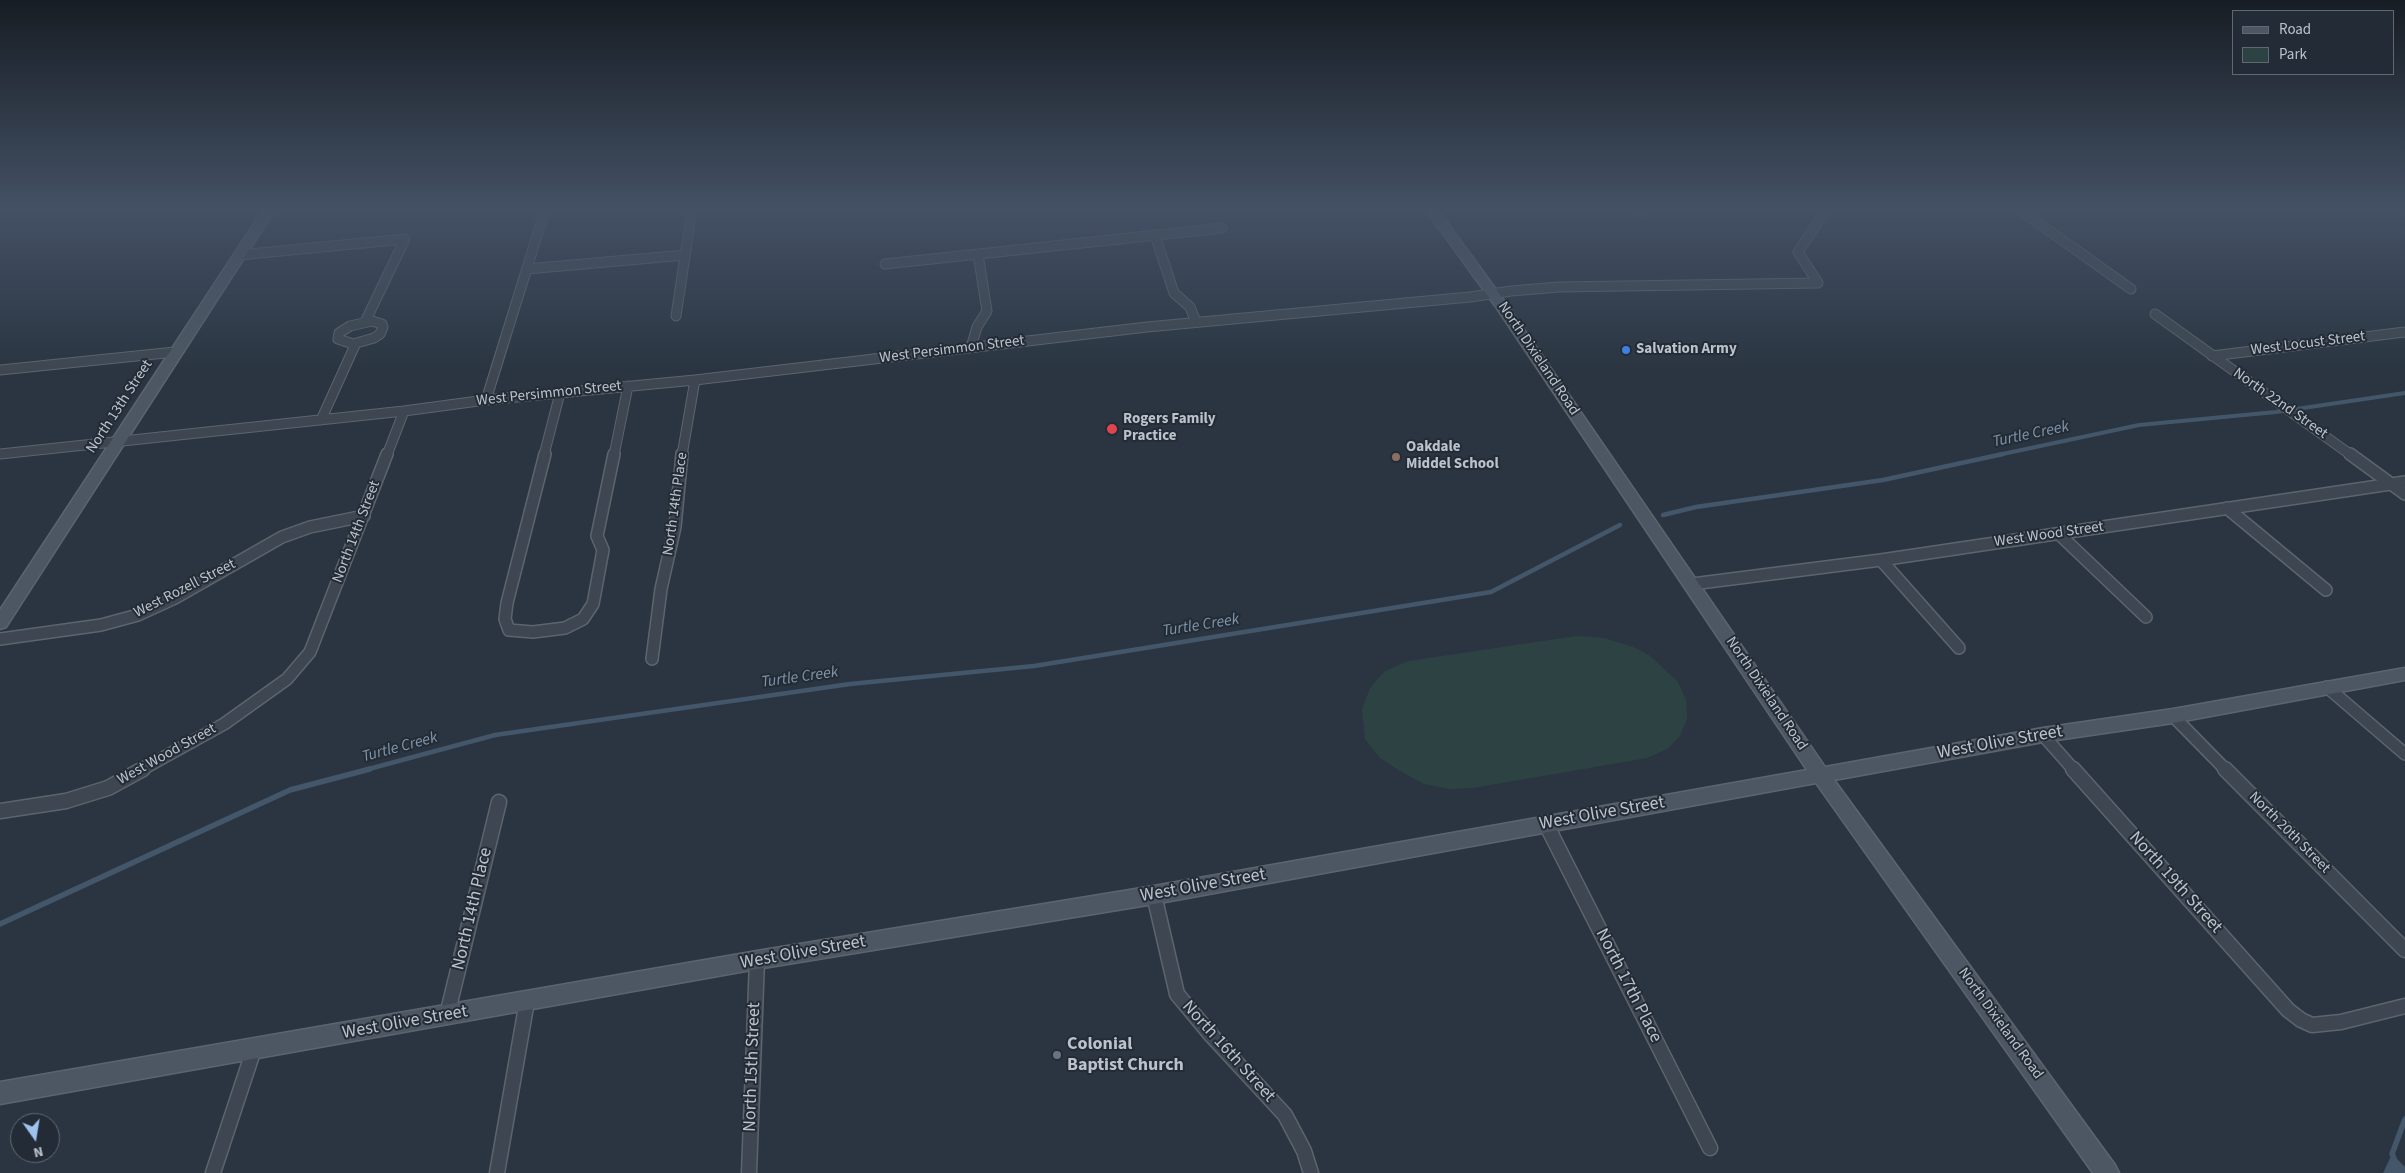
<!DOCTYPE html>
<html>
<head>
<meta charset="utf-8">
<style>
  body { margin:0 }
  #map { position:relative; width:2405px; height:1173px; overflow:hidden; background:#2a3541; font-family:"Source Sans 3",sans-serif }
  canvas { display:block }
  .legend { position:absolute; left:2232px; top:10px; width:162px; height:65px; box-sizing:border-box; background:#232c36; border:1px solid #606872; margin:0; padding:6px 9px; list-style:none; font-size:15px; color:#bbc2cb }
  .legend li { display:flex; align-items:center; gap:10px; height:25px }
  .legend b { width:25px; border:1px solid #606872 }
  .north { position:absolute; left:10px; top:1113px; width:50px; height:50px; box-sizing:border-box; background:#232c36; border:1px solid #606872; border-radius:50%; rotate:167deg; font-size:14px; font-weight:700; line-height:20px; text-align:center; color:#bbc2cb }
  .north::after { content:''; display:block; margin:auto; width:18px; height:22px; background:#9ec1ee; clip-path:polygon(50% 0,100% 100%,50% 72%,0 100%) }
</style>
</head>
<body>
<div id="map">
<canvas width="2405" height="1173"></canvas>
<ul class="legend">
<li><b style="height:6px;background:#4d5763"></b>Road</li>
<li><b style="height:14px;background:#2d4343"></b>Park</li>
</ul>
<div class="north">N</div>
</div>
<script>
const g = document.querySelector('canvas').getContext('2d');
g.lineJoin = 'round';
function fill(path, color) {
  g.fillStyle = color;
  g.fill(path, 'evenodd');
}
function poly(rows) {
  const path = new Path2D();
  for (const r of rows) {
    path.moveTo(r[0], r[1]);
    for (let i = 2; i < r.length; i += 2) path.lineTo(r[i], r[i + 1]);
  }
  return path;
}
function trace(path, color, width, dash) {
  g.strokeStyle = color;
  g.lineWidth = width;
  g.lineCap = dash ? 'butt' : 'round';
  g.setLineDash(dash || []);
  g.stroke(path);
}
function drawText(font, color, halo, rows, align = 'center') {
  g.font = font + ' "Source Sans 3",sans-serif';
  g.lineWidth = 4;
  g.setLineDash([]);
  g.textBaseline = 'middle';
  g.strokeStyle = halo;
  g.fillStyle = color;
  for (const [text, x, y, turn = 0] of rows) {
    g.save();
    g.translate(x, y);
    g.rotate((+turn || 0) * Math.PI / 180);
    g.textAlign = isNaN(turn) ? turn : align;
    if (halo) g.strokeText(text, 0, 0);
    g.fillText(text, 0, 0);
    g.restore();
  }
}
const green = poly([
  [1576,636,1604,638,1633,647,1649,655,1678,682,1686,700,1687,719,1680,736,1667,749,1647,758,1473,788,1450,789,1424,784,1400,771,1380,758,1365,739,1362,709,1370,688,1385,671,1409,661]
]);
const water = poly([
  [2392,1154,2405,1167,2405,1173,2383,1173]
]);
const streamFar2 = poly([
  [1998,455,2139,425,2276,412,2405,393]
]);
const streamFar1 = poly([
  [1663,515,1696,507,1883,480,2003,454],
  [365,770,495,735,850,684,1034,666,1491,592,1620,525]
]);
const stream = poly([
  [0,924,290,790,370,769],
  [2394,1158,2392,1154,2405,1119]
]);
const minorFar2 = poly([
  [2020,210,2131,289],
  [1155,235,1174,293,1190,307,1196,322],
  [239,255,405,239],
  [885,264,1222,228],
  [527,269,685,255],
  [1818,283,1798,252,1826,210],
  [2155,314,2351,455],
  [676,316,692,210],
  [372,321,382,324,383,327,380,334,374,338,353,344,338,339,339,333,350,326,372,321],
  [365,322,405,239],
  [971,347,977,327,987,311,978,254],
  [2212,356,2405,332],
  [0,370,175,352],
  [486,400,545,210],
  [321,420,356,343],
  [0,454,404,411,486,400,695,380,1147,327,1470,297,1511,291,1559,287,1818,283],
  [387,455,404,411],
  [544,455,560,393],
  [614,455,628,386],
  [682,455,695,380]
]);
const minorFar1 = poly([
  [545,454,507,603,505,619,509,630,533,632,565,628,583,619,593,604,603,550,597,536,614,454],
  [2350,454,2405,494],
  [2227,508,2326,590],
  [2059,534,2146,617],
  [1881,560,1959,648],
  [1692,584,1881,560,2405,482],
  [0,639,101,625,138,615,175,598,282,537,310,527,364,516],
  [652,659,661,589,675,527,682,454],
  [2327,687,2405,754],
  [2173,716,2226,770],
  [2043,735,2074,770],
  [141,770,224,724,287,679,310,652,387,454]
]);
const minor = poly([
  [2073,769,2288,1010,2301,1020,2312,1025,2341,1022,2405,1006],
  [2225,769,2405,950],
  [0,811,66,801,108,788,143,769],
  [1546,824,1710,1148],
  [1154,895,1177,994,1211,1035,1285,1115,1304,1151,1311,1173],
  [447,1015,499,802],
  [213,1173,254,1049],
  [497,1173,527,1001],
  [749,1173,757,960]
]);
const secondary = poly([
  [263,210,275,210,6,627,0,629,0,610,263,210],
  [1426,210,1438,210,1505,302,1825,767,2043,728,2173,709,2405,668,2405,680,2173,723,2043,742,1834,780,2115,1165,2119,1173,2093,1173,1816,783,1154,904,757,969,0,1104,0,1082,757,951,1154,886,1807,770,1496,307,1426,210]
]);
const wall = poly([
  [1616,210,1653,210,1646,218]
]);
const shadedWall = poly([
  [1648,210,1653,210,1646,218]
]);
const markers = [
  [1626,350,5,"#3f7fe0"],
  [1112,429,6,"#e0444e"],
  [1396,457,5,"#8d6e63"],
  [1057,1055,5,"#6b7280"]
];
const streetNames = [
  ["West Locust Street",2308,344,-7],
  ["West Persimmon Street",952,350,-7],
  ["North Dixieland Road",1538,359,56],
  ["West Persimmon Street",549,394,-6],
  ["North 22nd Street",2280,404,35],
  ["North 13th Street",120,407,-57],
  ["North 14th Place",676,504,-82],
  ["North 14th Street",357,532,-69],
  ["West Wood Street",2049,535,-8],
  ["West Rozell Street",185,589,-27],
  ["North Dixieland Road",1766,694,56],
  ["West Wood Street",167,755,-29],
  ["North 20th Street",2289,833,45],
  ["North Dixieland Road",2000,1024,54]
];
const poiNames = [
  ["Salvation Army",1636,350],
  ["Rogers Family",1123,420],
  ["Practice",1123,437],
  ["Oakdale",1406,448],
  ["Middel School",1406,465]
];
const waterNames = [
  ["Turtle Creek",2031,435,-12],
  ["Turtle Creek",1201,626,-9],
  ["Turtle Creek",800,678,-8],
  ["Turtle Creek",400,748,-15]
];
const nearStreetnames = [
  ["West Olive Street",2000,743,-10],
  ["West Olive Street",1602,814,-10],
  ["North 19th Street",2175,883,48],
  ["West Olive Street",1203,886,-10],
  ["North 14th Place",473,909,-77],
  ["West Olive Street",803,953,-10],
  ["North 17th Place",1628,986,63],
  ["West Olive Street",405,1023,-10],
  ["North 16th Street",1228,1052,48],
  ["North 15th Street",753,1067,-88]
];
const nearPoinames = [
  ["Colonial",1067,1045],
  ["Baptist Church",1067,1066]
];
fill(green, '#2d4343');
fill(water, '#445669');
trace(streamFar2, '#445669', 4);
trace(streamFar1, '#445669', 4.5);
trace(stream, '#445669', 5.5);
trace(minorFar2, '#5c656e', 11);
trace(minorFar1, '#5c656e', 14);
trace(minor, '#5c656e', 17);
trace(secondary, '#5c656e', 3);
trace(minorFar2, '#3e4751', 9);
trace(minorFar1, '#3e4751', 11);
trace(minor, '#3e4751', 14);
fill(secondary, '#4d5763');
fill(wall, '#4a545e');
fill(shadedWall, '#3c454c');
const sky = g.createLinearGradient(0, 0, 0, 374);
sky.addColorStop(0, '#171d24');
sky.addColorStop(0.56, '#445165');
sky.addColorStop(1, '#44516500');
g.fillStyle = sky;
g.fillRect(0, 0, 2405, 374);
for (const [x, y, r, color] of markers) {
  const dot = new Path2D();
  dot.arc(x, y, r, 0, 2 * Math.PI);
  g.fillStyle = color;
  g.fill(dot);
  trace(dot, '#232c36', 2);
}
drawText('15px', '#bbc2cb', '#232c36', streetNames);
drawText('bold 15px', '#bbc2cb', '#232c36', poiNames, 'left');
drawText('italic 16px', '#8094aa', '#232c36', waterNames);
drawText('18px', '#bbc2cb', '#232c36', nearStreetnames);
drawText('bold 18px', '#bbc2cb', '#232c36', nearPoinames, 'left');
</script>
</body>
</html>
